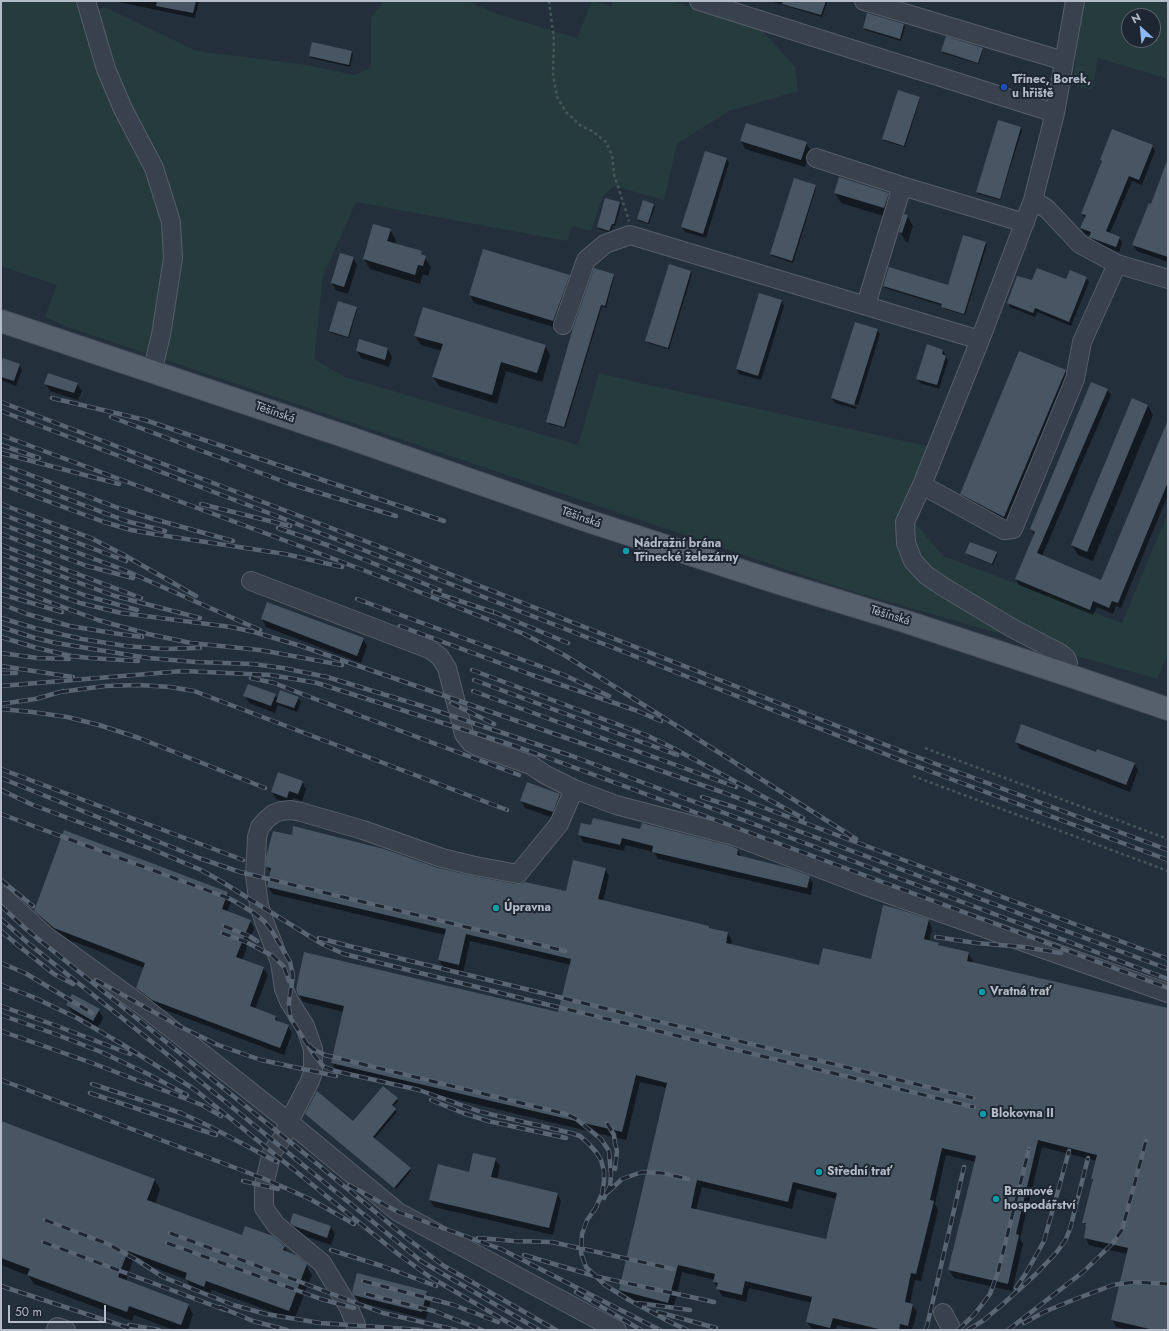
<!DOCTYPE html>
<html>
<head>
<meta charset="utf-8">
<style>
  body { margin:0 }
  #map { position:relative; width:1169px; height:1331px; overflow:hidden; background:#242f3c; font-family:Jost,sans-serif }
  canvas { display:block }
  .frame { position:absolute; inset:0; border:2px solid #b4bcc8; pointer-events:none }
  .north { position:absolute; left:1121px; top:8px; width:40px; height:40px; box-sizing:border-box; background:#1d2631; border:1px solid #59626d; border-radius:50%; rotate:333deg; font-size:11px; font-weight:700; line-height:16px; text-align:center; color:#b4bcc8 }
  .north::after { content:''; display:block; margin:auto; width:14px; height:18px; background:#8db8f4; clip-path:polygon(50% 0,100% 100%,50% 72%,0 100%) }
  .scale { position:absolute; left:8px; top:1305px; width:98px; height:18px; box-sizing:border-box; border:2px solid #b4bcc8; border-top:0; padding-left:5px; font-size:12px; line-height:14px; white-space:nowrap; color:#b4bcc8; -webkit-text-stroke:3px #1d2631; paint-order:stroke }
</style>
</head>
<body>
<div id="map">
<canvas width="1169" height="1331"></canvas>
<div class="frame"></div>
<div class="north">N</div>
<div class="scale">50 m</div>
</div>
<script>
const g = document.querySelector('canvas').getContext('2d');
g.lineJoin = 'round';
function fill(path, color) {
  g.fillStyle = color;
  g.fill(path, 'evenodd');
}
function poly(rows) {
  const path = new Path2D();
  for (const r of rows) {
    path.moveTo(r[0], r[1]);
    for (let i = 2; i < r.length; i += 2) path.lineTo(r[i], r[i + 1]);
  }
  return path;
}
function trace(path, color, width, dash) {
  g.strokeStyle = color;
  g.lineWidth = width;
  g.lineCap = dash ? 'butt' : 'round';
  g.setLineDash(dash || []);
  g.stroke(path);
}
function drawText(font, color, halo, rows, align = 'center') {
  g.font = font + ' Jost,sans-serif';
  g.lineWidth = 4;
  g.setLineDash([]);
  g.textBaseline = 'middle';
  g.strokeStyle = halo;
  g.fillStyle = color;
  for (const [text, x, y, turn = 0] of rows) {
    g.save();
    g.translate(x, y);
    g.rotate((+turn || 0) * Math.PI / 180);
    g.textAlign = isNaN(turn) ? turn : align;
    if (halo) g.strokeText(text, 0, 0);
    g.fillText(text, 0, 0);
    g.restore();
  }
}
const green = poly([
  [1,1,79,1,84,16,104,7,197,51,307,65,354,75,371,67,371,17,384,1,468,1,494,13,577,38,592,1,611,6,613,1,672,1,761,29,795,67,798,91,729,111,677,144,664,200,614,186,603,196,591,231,572,226,567,241,356,202,323,276,314,359,345,377,578,445,599,373,640,383,932,447,905,511,943,556,1122,623,1168,513,1168,654,1157,679,845,589,68,327,45,317,57,285,1,266],
  [1084,1,1168,1,1168,79,1098,58,1092,90,1072,84],
  [1129,16,1153,16,1153,40,1129,40]
]);
const shadow = poly([
  [114,1,199,1,195,18],
  [770,1,826,1,827,3,822,17],
  [904,25,905,27,901,41,865,30,864,28],
  [946,38,982,48,983,50,979,64,943,53,942,51],
  [313,43,352,52,353,54,350,67,311,58,310,56],
  [919,97,920,99,905,147,884,141,883,139],
  [1021,128,1022,130,1000,200,978,194,977,191],
  [741,141,806,143,811,151,805,167,745,149],
  [1152,146,1155,151,1142,185,1132,181,1110,233,1119,237,1122,243,1119,252,1093,242,1090,236,1084,233,1081,228,1085,219,1082,214,1103,164,1101,160],
  [727,159,729,163,706,238,685,232,682,227],
  [1168,160,1168,262,1137,251,1133,245,1152,205],
  [794,180,815,186,816,188,793,263,772,256,771,254],
  [835,193,888,194,894,204,890,218,841,203],
  [620,203,621,205,615,226,613,225,611,233,599,229,598,227],
  [653,205,655,207,649,224,639,221,638,219],
  [907,216,913,226,908,242,906,242,900,232],
  [390,230,396,240,395,244,421,252,431,267,428,276,423,274,420,284,370,269,364,259],
  [985,243,987,245,965,315,944,309,943,306,885,288,884,286,949,286],
  [353,258,357,265,348,294,336,290,332,283],
  [691,272,692,274,669,349,648,343,646,341],
  [613,275,614,277,606,308,602,306,565,428,549,424,547,422],
  [569,276,573,283,557,328,474,303,470,295],
  [1086,278,1089,282,1071,326,1037,312,1035,317,1010,307,1008,302,1033,282,1067,281],
  [781,301,784,306,761,380,739,374,737,369],
  [356,308,357,310,349,338,331,333,330,331],
  [877,330,880,334,858,405,835,398,835,400,857,407,856,409,835,403,832,398],
  [415,336,545,345,550,355,542,382,506,371,497,404,439,386,433,377,442,351,421,345],
  [388,349,392,357,389,367,361,358,357,351],
  [943,350,948,361,939,389,920,383,918,379],
  [19,365,22,370,16,386,1,380,1,367],
  [1065,371,1068,376,1007,521,964,498,961,494],
  [46,384,77,384,82,391,78,400,50,391],
  [1107,390,1111,395,1042,556,1102,581,1168,423,1168,495,1121,608,1116,606,1113,614,1097,607,1093,615,1019,585,1016,579,1034,535,1031,529],
  [1148,405,1153,415,1093,561,1078,555,1072,545],
  [966,553,996,553,997,555,993,565,968,555],
  [268,603,363,639,367,646,361,663,266,627,262,619],
  [275,695,278,700,298,697,301,702,297,712,280,706,278,704,275,713,249,703,245,696],
  [1016,742,1096,754,1134,763,1138,770,1130,792,1020,749],
  [302,782,306,789,302,801,293,798,291,805,276,799,272,792],
  [528,783,560,795,564,802,557,819,525,808,521,801],
  [592,826,641,830,738,850,742,858,809,877,813,884,811,895,658,859,654,852,625,845,624,851,583,842,579,834],
  [267,867,438,869,472,877,567,892,605,869,609,876,603,901,709,927,710,929,728,933,732,941,731,945,820,966,872,960,928,920,932,928,929,941,938,944,939,947,968,953,973,961,972,963,1168,1009,1168,1330,1129,1330,1116,1327,1112,1319,1127,1254,1089,1245,1085,1237,1087,1228,1084,1222,1093,1182,1092,1179,1097,1161,1042,1147,1020,1239,1023,1244,1012,1291,954,1278,949,1270,976,1162,946,1155,935,1204,938,1210,921,1281,915,1280,910,1304,912,1305,917,1312,912,1330,857,1330,837,1325,835,1330,812,1329,807,1322,812,1303,749,1288,746,1302,722,1296,714,1282,715,1280,682,1272,673,1310,624,1298,620,1290,667,1088,640,1082,626,1140,336,1071,332,1063,344,1012,303,1002,299,994,559,1013,571,965,470,941,463,973,444,968,439,960,445,935,273,894,268,887,271,874],
  [702,1187,792,1209,797,1189,836,1199,827,1241,696,1210],
  [227,893,232,900,227,912,250,921,254,928,242,960,263,968,268,975,255,1009,276,1017,279,1022,288,1026,292,1033,284,1055,157,1007,141,995,137,988,144,968,59,936,39,918,35,910],
  [67,1005,99,1010,103,1018,98,1027,72,1012],
  [397,1099,398,1101,393,1107,397,1112,374,1139,411,1171,396,1189,306,1114,354,1123],
  [1,1123,154,1179,160,1189,155,1204,242,1236,284,1246,288,1253,306,1265,312,1275,294,1320,212,1290,210,1296,191,1289,187,1280,133,1260,126,1281,188,1305,193,1314,188,1330,174,1330,134,1315,132,1321,34,1284,29,1276,1,1265],
  [495,1159,500,1166,497,1179,557,1193,561,1201,553,1235,434,1207,430,1200,469,1173],
  [291,1223,331,1227,335,1234,331,1245,299,1234,295,1230],
  [353,1292,426,1292,431,1299,426,1319,359,1302]
]);
const building = poly([
  [157,1,196,1,193,13,156,6],
  [783,1,826,1,821,15,782,4],
  [867,13,904,24,900,39,863,28],
  [946,36,983,48,978,63,941,51],
  [312,42,352,51,349,65,309,56],
  [898,90,920,97,904,146,882,139],
  [998,120,1021,127,1000,199,976,192],
  [746,123,807,142,801,160,740,141],
  [1112,129,1153,145,1139,180,1129,176,1106,231,1120,237,1116,247,1091,238,1089,237,1091,232,1080,228,1086,215,1081,214,1102,161,1100,160],
  [705,151,727,158,703,234,681,227],
  [1167,161,1168,161,1168,257,1132,245,1149,203,1151,204],
  [839,177,889,193,884,208,834,193],
  [794,178,816,185,792,261,770,254],
  [605,198,620,202,614,224,612,224,609,231,597,227],
  [643,200,654,204,648,223,637,219],
  [904,214,908,215,902,233,899,232],
  [373,224,391,229,387,241,422,251,421,254,426,256,423,266,418,265,415,275,363,259],
  [963,235,986,242,964,314,941,307,942,304,883,286,889,267,948,285],
  [483,249,570,275,553,321,469,295],
  [340,253,354,257,344,287,331,283],
  [669,264,691,271,668,348,645,341],
  [594,268,614,274,605,306,601,305,564,427,546,422,573,328],
  [1037,268,1066,279,1070,270,1087,277,1069,322,1035,308,1033,313,1007,303,1017,276,1032,280],
  [759,293,782,300,758,376,736,369],
  [338,301,357,307,348,337,329,331],
  [423,307,546,345,537,373,501,362,492,395,432,377,443,344,414,336],
  [855,322,878,329,854,405,831,398],
  [359,339,388,348,385,360,356,351],
  [927,344,943,350,942,354,946,356,937,385,916,379],
  [1019,351,1066,370,1004,517,960,494],
  [3,358,20,364,14,381,1,377,1,364],
  [48,373,78,383,74,393,44,384],
  [1091,382,1108,389,1037,553,1101,580,1168,420,1168,482,1118,603,1112,601,1109,608,1093,601,1090,610,1015,579,1035,532,1030,529],
  [1132,398,1148,405,1087,552,1071,545],
  [970,542,997,552,992,564,965,553],
  [267,602,364,638,357,656,261,619],
  [248,684,276,694,271,706,243,696],
  [280,690,299,697,294,708,276,702],
  [1021,724,1096,752,1097,749,1135,763,1126,785,1015,742],
  [278,772,303,781,298,794,289,791,287,798,271,792],
  [527,782,560,794,553,812,520,801],
  [593,818,640,829,642,823,731,846,738,849,737,855,789,868,810,876,807,888,652,852,653,846,622,838,620,845,578,835,581,823,591,825],
  [293,826,384,849,438,868,473,876,516,884,521,884,525,882,566,891,573,860,606,868,598,899,709,926,709,928,728,932,726,943,819,965,823,948,871,959,883,905,898,909,929,919,924,939,939,943,938,945,969,952,967,961,1168,1008,1168,1330,1154,1330,1111,1320,1128,1248,1084,1238,1086,1226,1085,1226,1086,1223,1082,1223,1093,1179,1091,1179,1097,1155,1038,1140,1016,1234,1019,1235,1008,1284,948,1270,976,1156,942,1148,930,1200,934,1201,916,1274,911,1273,905,1302,913,1304,908,1326,900,1324,899,1330,883,1330,833,1318,830,1328,806,1322,812,1297,745,1281,742,1295,716,1289,718,1283,713,1282,715,1274,678,1265,668,1303,619,1290,667,1083,636,1075,622,1132,331,1063,344,1006,298,995,296,989,304,952,558,1012,571,959,466,934,459,965,438,960,446,929,267,887,271,868,266,867,266,857,273,831,292,835],
  [697,1180,788,1202,793,1182,837,1193,826,1239,691,1208],
  [64,830,228,892,222,909,251,920,236,957,264,967,250,1006,276,1016,275,1020,289,1025,280,1048,152,1000,136,988,145,963,54,928,34,911],
  [72,994,100,1009,93,1021,66,1005],
  [383,1086,398,1098,392,1105,396,1109,373,1137,411,1168,394,1188,305,1114,317,1091,353,1121],
  [1,1121,155,1179,147,1200,242,1235,245,1226,273,1236,285,1246,283,1250,296,1255,307,1264,289,1311,206,1281,204,1287,185,1279,187,1273,128,1251,118,1277,189,1304,181,1325,129,1306,127,1312,27,1275,30,1269,1,1258],
  [473,1153,496,1158,491,1177,558,1193,549,1228,429,1200,438,1164,469,1172],
  [293,1213,331,1226,327,1238,294,1226,290,1223],
  [357,1273,427,1291,422,1312,353,1295,352,1292]
]);
const path = poly([
  [549,1,554,40,553,74,557,97,566,112,581,126,592,131,606,142,612,155,614,174,629,221],
  [925,748,1168,839],
  [913,776,1168,871]
]);
const minor = poly([
  [86,1,106,69,123,109,154,168,171,222,173,258,161,335,152,372],
  [699,1,1055,113],
  [864,1,1064,61],
  [816,158,902,186,1025,223],
  [1033,200,1047,209,1080,244,1093,251,1117,264,1168,279],
  [866,305,902,186],
  [563,325,586,260,605,244,630,235,980,340],
  [922,485,1004,530,1013,529,1075,379,1082,342,1117,264],
  [251,581,429,649,435,653,440,657,447,668,464,734,471,743,477,746,531,765,544,774,574,789,616,805,734,836,863,885,1168,993],
  [1065,674,1068,663,1066,658,1060,653,1012,628,942,586,926,575,913,561,906,543,905,522,922,485,980,340,1033,200,1055,113,1075,1],
  [1,895,45,935,140,1004,289,1122,310,1081,313,1072,313,1049,305,1026,289,1001,284,989,280,962,264,921,259,905,255,876,257,837,260,827,266,820,273,814,281,811,291,810,301,812,363,830,442,858,475,866,518,874,559,824,574,789],
  [943,1313,952,1330],
  [56,1330,57,1327,66,1330],
  [356,1330,356,1325,348,1306,322,1263,276,1225,264,1208,264,1185,272,1152,283,1137,289,1122,398,1212,617,1330]
]);
const major = poly([
  [1,321,347,437,582,519,779,583,904,621,1065,674,1168,709]
]);
const rail = poly([
  [52,398,145,420,444,521],
  [1,402,407,557,523,603,909,754,1168,850],
  [1,411,274,515,908,763,1168,860],
  [111,417,293,485,396,516],
  [1,435,305,548,392,581,524,634,566,656,856,839],
  [1,445,39,458],
  [1,453,119,484],
  [1,464,121,509,150,518,233,541],
  [1,474,102,512,126,521,165,531],
  [1,484,104,522,131,530,153,534,285,554,342,567],
  [1,504,91,538,124,555,196,596],
  [201,504,290,526],
  [1,514,126,561],
  [1,524,124,570,260,630],
  [278,528,330,546,440,590],
  [1,534,87,566,133,578],
  [1,545,141,598],
  [1,554,115,596,200,618],
  [1,564,87,596,137,610],
  [1,574,80,603,121,613,231,627,254,632,301,646,722,792,1168,959],
  [1,584,98,620,148,634,191,643,260,650,342,665],
  [433,592,499,614],
  [1,594,62,612],
  [357,599,564,675,609,696],
  [1,604,27,614,70,626,119,634,142,637],
  [494,612,568,643],
  [1,618,38,629,82,639,126,646,164,649,200,648],
  [400,626,532,675,635,710,661,721],
  [1,627,35,638,56,643,148,658,196,662,253,664,283,668,327,677,422,706,572,756,1168,979],
  [1,637,37,648,71,656,90,658,138,661],
  [1,653,37,658,69,659],
  [1,666,73,677],
  [472,670,646,735,673,748,803,818],
  [1,673,16,673],
  [251,678,274,683,310,697,519,775],
  [474,680,677,755],
  [1,686,183,671,271,675,317,683,515,746,562,763,1168,988],
  [473,691,736,787],
  [60,692,105,686,139,685,170,687,194,691,507,810],
  [451,703,494,724],
  [1,704,35,699,64,691],
  [1,709,32,712,67,717,99,725,139,738,265,788],
  [1,769,243,860],
  [1,778,199,858,240,872,565,951],
  [1,790,33,805,154,850,201,870,219,880,322,944,344,954,545,1004,974,1107],
  [702,797,737,808,1168,969],
  [1,814,228,898,236,902,254,913,264,921,272,931,290,962,293,976,289,1001,289,1009,291,1019,314,1055,323,1066,335,1071,419,1090,481,1112,571,1133,580,1136,588,1143,596,1152,601,1160,604,1171,604,1181,602,1194,594,1211],
  [1,880,33,906],
  [1,906,26,929,310,1158,408,1239,444,1266,556,1330],
  [1,919,28,943,152,1042,421,1261,539,1330],
  [224,926,249,936,257,941],
  [1,931,20,947,54,974,73,984],
  [222,933,246,942,273,956,284,967,289,981],
  [936,937,976,943,1024,947,1061,953],
  [319,938,349,946,973,1098],
  [1,963,25,973,92,1013],
  [96,980,179,1026,218,1045,261,1060,336,1076],
  [1,985,33,997,77,1018,120,1043,194,1089,398,1254,430,1277,521,1330],
  [1,1006,57,1026,130,1054],
  [1,1015,55,1034,101,1052,148,1074,187,1095],
  [1,1031,92,1063,202,1105,221,1116],
  [309,1045,313,1049,325,1055,566,1114,575,1118,601,1139,609,1151,611,1175,610,1186,604,1198],
  [1,1080,265,1179,310,1199,354,1224],
  [92,1084,181,1113,209,1126,277,1162],
  [90,1093,216,1135],
  [431,1100,463,1113,488,1121,566,1138],
  [607,1123,614,1135,615,1143,617,1151,615,1169],
  [243,1181,278,1189],
  [349,1185,398,1212,501,1249,660,1330],
  [608,1192,622,1179,642,1172,662,1173,688,1179],
  [597,1206,587,1220,582,1234,581,1253,586,1267,605,1285,629,1300,668,1321,687,1330],
  [45,1220,108,1244,137,1260,163,1277,233,1305,266,1314,320,1323,421,1330],
  [170,1233,383,1313,456,1330],
  [478,1238,514,1241,552,1242,673,1269],
  [43,1242,225,1310],
  [167,1243,321,1299,354,1308],
  [331,1250,382,1266,436,1286],
  [524,1255,594,1276,714,1302],
  [363,1281,454,1305,498,1322],
  [1,1286,135,1330],
  [1016,1288,1026,1273,1044,1241,1069,1151],
  [576,1292,641,1330],
  [366,1294,434,1311,482,1330],
  [638,1303,690,1310],
  [220,1307,253,1321,287,1330],
  [658,1312,716,1328],
  [1024,1323,1044,1312,1073,1300,1113,1285,1134,1282,1168,1284],
  [129,1325,159,1330],
  [925,1330,927,1326,964,1167],
  [958,1330,974,1315,990,1294,998,1272,1029,1149],
  [968,1330,984,1320,1003,1304,1036,1274,1056,1253,1065,1241,1070,1229,1088,1158],
  [1008,1330,1083,1272,1112,1244,1122,1230,1146,1141]
]);
const markers = [
  [1004,87,4,"#1a4fb4"],
  [626,551,4,"#0f9aa8"],
  [496,908,4,"#0f9aa8"],
  [982,992,4,"#0f9aa8"],
  [983,1114,4,"#0f9aa8"],
  [819,1172,4,"#0f9aa8"],
  [996,1199,4,"#0f9aa8"]
];
const poiNames = [
  ["Třinec, Borek,",1012,80],
  ["u hřiště",1012,94],
  ["Nádražní brána",634,544],
  ["Třinecké železárny",634,558],
  ["Úpravna",504,908],
  ["Vratná trať",990,992],
  ["Blokovna II",991,1114],
  ["Střední trať",827,1172],
  ["Bramové",1004,1192],
  ["hospodářství",1004,1206]
];
const streetNames = [
  ["Těšínská",275,413,19],
  ["Těšínská",581,518,19],
  ["Těšínská",890,616,17]
];
fill(green, '#263b3d');
fill(shadow, '#0007');
fill(building, '#485563');
trace(minor, '#565f6a', 20);
trace(major, '#414a55', 24);
trace(path, '#44585a', 2.5, [3, 3]);
trace(minor, '#38414c', 18);
trace(major, '#56606c', 22);
trace(rail, '#5a6573', 4.5);
trace(rail, '#1d2631', 3, [9]);
for (const [x, y, r, color] of markers) {
  const dot = new Path2D();
  dot.arc(x, y, r, 0, 2 * Math.PI);
  g.fillStyle = color;
  g.fill(dot);
  trace(dot, '#1d2631', 1.5);
}
drawText('bold 12px', '#b4bcc8', '#1d2631', poiNames, 'left');
drawText('12px', '#b4bcc8', '#1d2631', streetNames);
</script>
</body>
</html>
